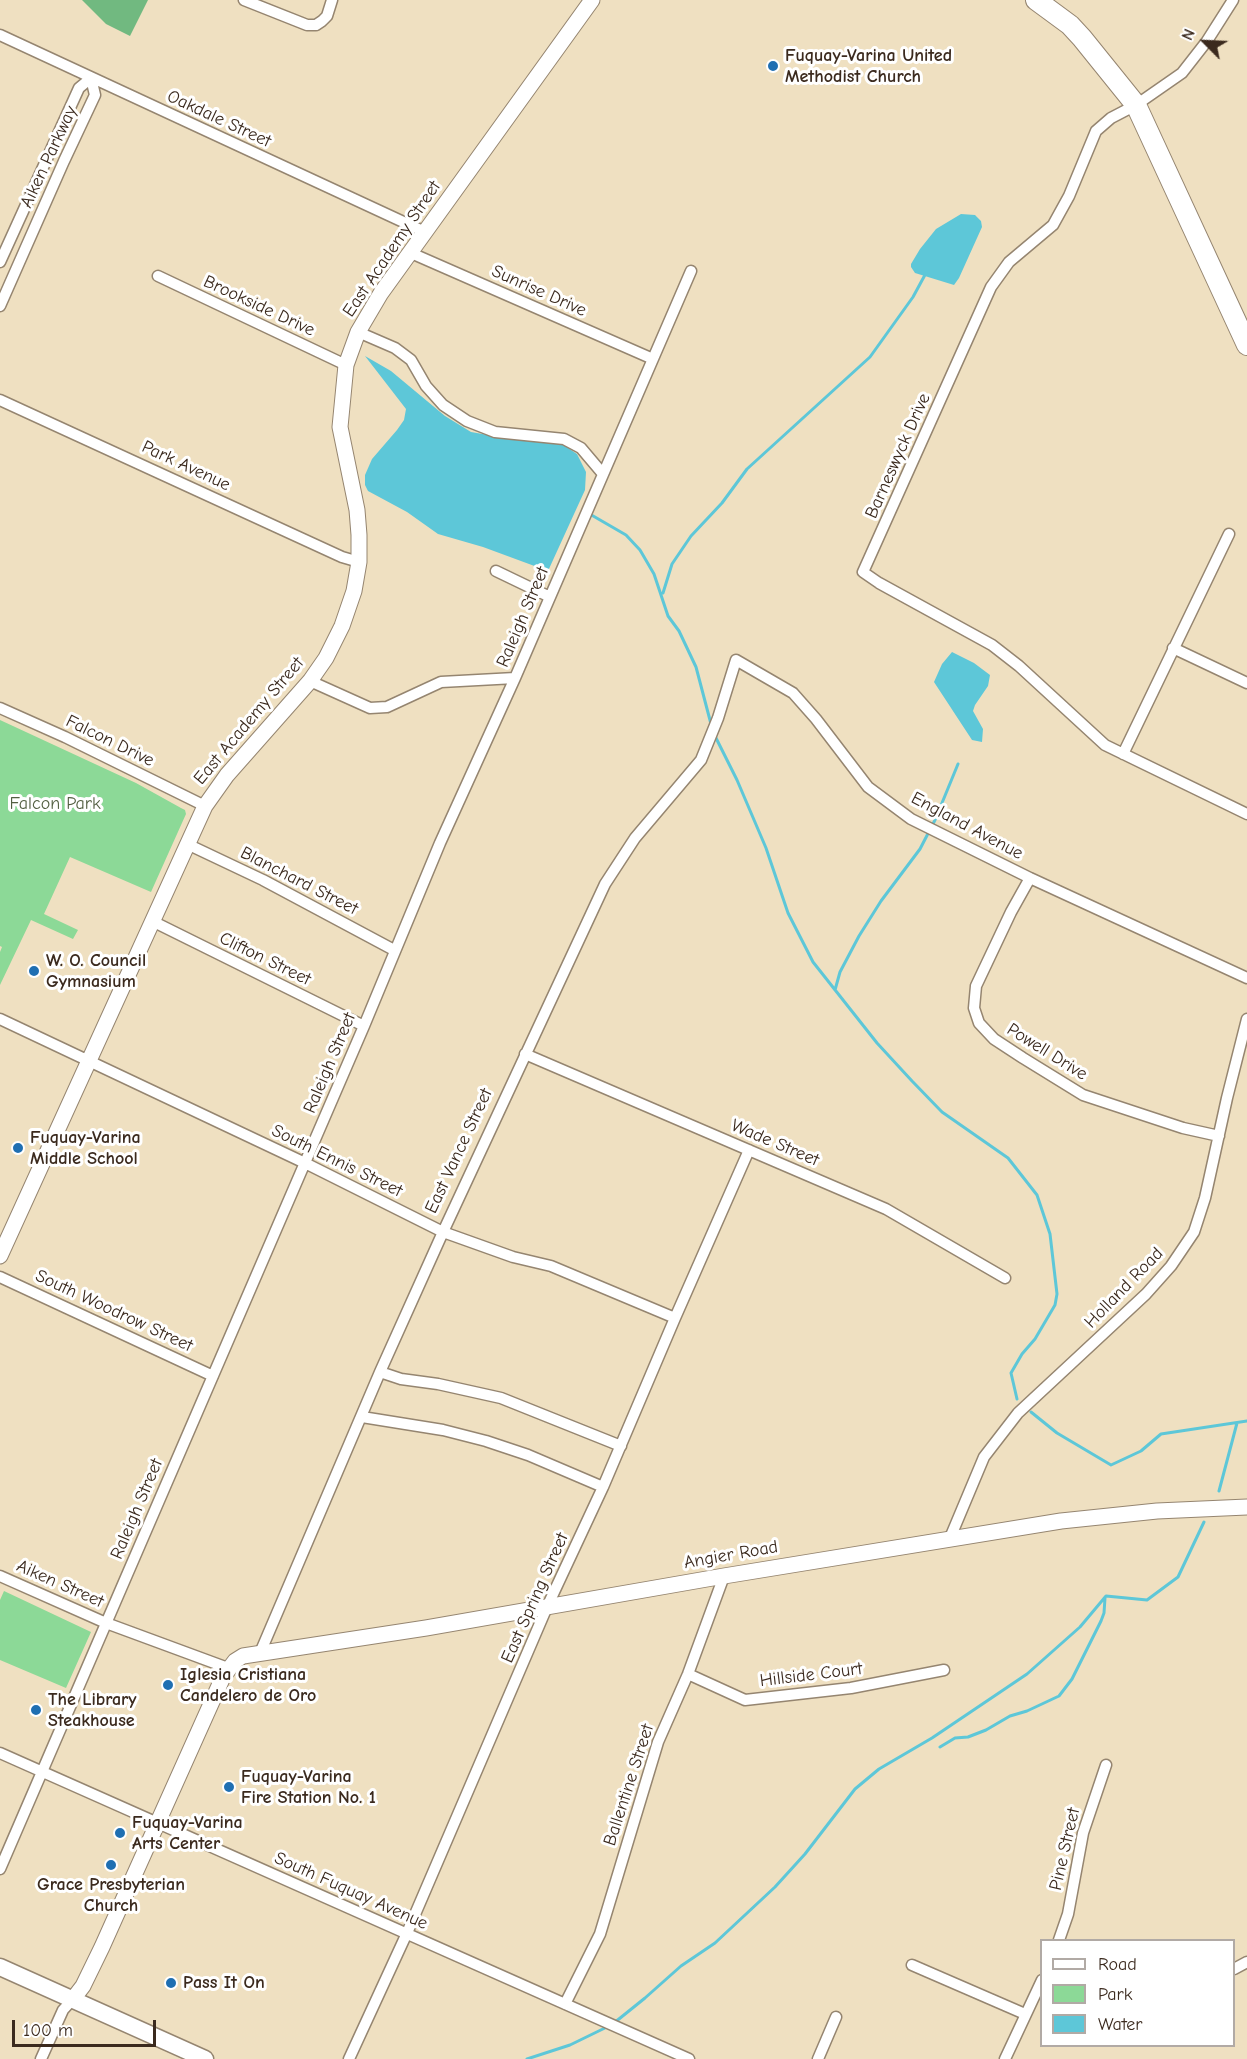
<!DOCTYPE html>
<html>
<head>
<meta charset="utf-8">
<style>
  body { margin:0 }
  #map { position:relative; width:1247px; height:2059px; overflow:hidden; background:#efe0c1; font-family:"Comic Neue",sans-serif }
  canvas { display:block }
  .legend { position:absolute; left:1040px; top:1939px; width:195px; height:108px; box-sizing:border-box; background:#fff; border:2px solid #b1aaa5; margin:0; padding:8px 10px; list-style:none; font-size:18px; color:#3b2a1e }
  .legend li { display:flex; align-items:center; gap:12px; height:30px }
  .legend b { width:30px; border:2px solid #b1aaa5 }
  .north { position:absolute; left:1175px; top:12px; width:60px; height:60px; -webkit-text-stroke:4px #fff; paint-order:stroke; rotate:294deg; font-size:16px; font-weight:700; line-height:24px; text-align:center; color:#3b2a1e }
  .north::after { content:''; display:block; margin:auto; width:21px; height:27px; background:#3b2a1e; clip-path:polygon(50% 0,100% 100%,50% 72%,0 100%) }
  .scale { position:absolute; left:12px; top:2020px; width:144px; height:27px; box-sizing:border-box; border:3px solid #3b2a1e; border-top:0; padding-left:8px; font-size:18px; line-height:21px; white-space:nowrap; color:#3b2a1e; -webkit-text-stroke:4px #fff; paint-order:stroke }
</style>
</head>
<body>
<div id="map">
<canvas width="1247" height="2059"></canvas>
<ul class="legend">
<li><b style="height:8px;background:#fff"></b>Road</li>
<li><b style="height:16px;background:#8cd997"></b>Park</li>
<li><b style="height:16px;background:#5dc7d8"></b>Water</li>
</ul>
<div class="north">N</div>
<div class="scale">100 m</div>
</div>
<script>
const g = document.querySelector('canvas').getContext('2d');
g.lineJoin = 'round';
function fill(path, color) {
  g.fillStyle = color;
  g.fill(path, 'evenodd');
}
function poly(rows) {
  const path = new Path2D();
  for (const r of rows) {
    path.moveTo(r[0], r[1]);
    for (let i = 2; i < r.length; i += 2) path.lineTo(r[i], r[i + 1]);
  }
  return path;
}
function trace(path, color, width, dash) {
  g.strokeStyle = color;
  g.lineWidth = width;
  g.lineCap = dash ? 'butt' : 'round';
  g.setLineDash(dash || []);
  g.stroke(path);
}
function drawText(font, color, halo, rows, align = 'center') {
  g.font = font + ' "Comic Neue",sans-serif';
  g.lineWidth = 6;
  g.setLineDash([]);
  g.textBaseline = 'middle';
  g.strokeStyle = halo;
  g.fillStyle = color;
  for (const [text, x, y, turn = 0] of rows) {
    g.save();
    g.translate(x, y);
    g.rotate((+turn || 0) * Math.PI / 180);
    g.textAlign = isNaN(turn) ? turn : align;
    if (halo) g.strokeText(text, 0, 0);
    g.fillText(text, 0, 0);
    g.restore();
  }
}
const green = poly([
  [0,720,136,783,181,808,185,810,186,814,151,892,70,857,44,914,78,930,73,939,31,920,0,985,0,952,2,947,0,946],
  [4,1591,91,1632,66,1688,0,1660,0,1600]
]);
const forest = poly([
  [82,0,148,0,130,36,106,24]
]);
const water = poly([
  [961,214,975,215,981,221,982,227,959,278,954,285,915,273,911,267,911,264,920,249,936,229],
  [365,356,391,371,445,416,471,432,505,438,533,439,562,444,577,454,586,472,585,490,548,571,483,547,438,534,407,512,368,491,365,485,365,475,372,459,397,430,404,420,406,409],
  [952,652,974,663,990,675,988,686,975,705,973,711,983,729,982,742,972,740,934,682,942,664]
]);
const stream = poly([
  [588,513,626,535,640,550,654,574,668,616,679,631,696,667,711,724],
  [663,593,672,564,691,536,722,503,747,469,870,357,913,297,926,273],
  [715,736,737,780,766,848,788,913,813,962,877,1043,912,1081,942,1112,1008,1158,1037,1195,1050,1234,1057,1294,1055,1305,1035,1339,1022,1354,1011,1373,1017,1399],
  [835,990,840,972,859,936,881,901,920,849,935,820,958,764],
  [1031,1412,1057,1433,1111,1465,1141,1451,1161,1434,1247,1421],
  [1219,1491,1237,1423],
  [940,1747,955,1738,968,1737,986,1730,1010,1716,1027,1711,1059,1696,1072,1679,1101,1621,1104,1613,1105,1598],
  [614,2023,645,1998,681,1966,715,1943,775,1887,805,1854,855,1789,879,1769,932,1738,1027,1674,1080,1627,1106,1596,1147,1600,1178,1577,1204,1522],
  [527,2059,570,2045,609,2026]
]);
const street = poly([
  [244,0,307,25,316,25,322,21,327,16,332,0],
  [1233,0,1207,41,1182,73,1136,105,1111,118,1096,131,1069,196,1053,225,1009,262,991,287,863,572,879,583,992,645,1019,666,1105,745,1247,814],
  [0,35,425,232],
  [411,253,653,359],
  [0,262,79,88,91,78,95,95,64,161,0,306],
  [158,276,346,365],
  [358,332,395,348,411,360,426,386,443,405,467,421,495,432,564,439,581,448,603,474],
  [0,400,342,557,359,562],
  [496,571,550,597],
  [1173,648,1247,683],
  [310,681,370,708,387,707,441,682,515,678],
  [0,708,65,737,205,806],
  [1123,754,1229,534],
  [187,844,263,880,394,950],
  [1030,878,1011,912,976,986,974,1008,979,1023,994,1039,1023,1058,1083,1095,1183,1128,1219,1136],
  [152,921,364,1026],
  [0,1019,305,1163,443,1232,513,1257,551,1266,675,1318],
  [525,1054,886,1209,1005,1278],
  [0,1277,213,1376],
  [380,1372,401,1379,438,1384,501,1398,621,1446],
  [362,1417,443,1430,486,1441,528,1455,603,1487],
  [950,1538,984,1457,1018,1413,1146,1294,1171,1266,1194,1232,1205,1198,1227,1098,1247,1019],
  [0,1576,106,1623,228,1668],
  [260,1653,380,1372,443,1232,605,884,635,838,701,760,718,718,736,660,793,693,816,719,868,787,911,819,1030,878,1247,978],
  [688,1674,745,1700,851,1688,944,1670],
  [0,1753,689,2059],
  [0,1869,364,1026,440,843,515,678,691,271],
  [1059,1940,1068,1914,1083,1833,1106,1765],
  [912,1965,1025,2014],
  [1234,1969,1247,1962],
  [565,2004,600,1934,658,1742,688,1674,724,1576],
  [41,2059,63,2010,73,1999],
  [349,2059,407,1933,547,1607,603,1487,675,1318,749,1150],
  [818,2059,836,2017],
  [1005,2059,1042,1980]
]);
const secondary = poly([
  [0,1256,205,806,227,775,310,681,326,658,342,626,354,591,359,562,359,535,357,510,340,427,346,365,358,332,381,293,592,0],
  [73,1999,83,1986,102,1947,223,1677,235,1661,243,1656,426,1628,724,1576,1061,1521,1157,1511,1247,1507]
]);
const primary = poly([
  [0,1967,205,2059]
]);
const highway = poly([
  [1036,0,1070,25,1082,38,1136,105,1247,345]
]);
const markers = [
  [773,66,6,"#1f6fb2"],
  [34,971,6,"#1f6fb2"],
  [18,1148,6,"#1f6fb2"],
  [168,1685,6,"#1f6fb2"],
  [36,1710,6,"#1f6fb2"],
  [229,1787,6,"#1f6fb2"],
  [120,1833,6,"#1f6fb2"],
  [111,1865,6,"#1f6fb2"],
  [171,1983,6,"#1f6fb2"]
];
const poiNames = [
  ["Fuquay-Varina United",785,56],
  ["Methodist Church",785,77],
  ["W. O. Council",46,961],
  ["Gymnasium",46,982],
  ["Fuquay-Varina",30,1138],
  ["Middle School",30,1159],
  ["Iglesia Cristiana",180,1675],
  ["Candelero de Oro",180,1696],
  ["The Library",48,1700],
  ["Steakhouse",48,1721],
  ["Fuquay-Varina",241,1777],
  ["Fire Station No. 1",241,1798],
  ["Fuquay-Varina",132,1823],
  ["Arts Center",132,1844],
  ["Grace Presbyterian",111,1885,"center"],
  ["Church",111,1906,"center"],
  ["Pass It On",183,1983]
];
const streetNames = [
  ["Oakdale Street",219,119,25],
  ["Aiken Parkway",49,157,-65],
  ["East Academy Street",392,249,-56],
  ["Sunrise Drive",539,291,24],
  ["Brookside Drive",259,306,25],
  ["Barneswyck Drive",898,456,-66],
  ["Park Avenue",186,466,25],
  ["Raleigh Street",523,617,-67],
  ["East Academy Street",249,721,-50],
  ["Falcon Drive",110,741,26],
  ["England Avenue",967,826,28],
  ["Blanchard Street",299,881,27],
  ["Clifton Street",265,959,26],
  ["Powell Drive",1047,1052,32],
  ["Raleigh Street",330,1063,-67],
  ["Wade Street",775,1143,23],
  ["East Vance Street",459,1151,-65],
  ["South Ennis Street",337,1161,26],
  ["Holland Road",1124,1288,-46],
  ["South Woodrow Street",114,1311,25],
  ["Raleigh Street",137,1509,-67],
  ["Angier Road",731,1555,-10],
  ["Aiken Street",60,1584,24],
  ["East Spring Street",535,1598,-66],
  ["Hillside Court",811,1675,-7],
  ["Ballentine Street",629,1785,-72],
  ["Pine Street",1065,1849,-77],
  ["South Fuquay Avenue",351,1891,24]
];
const parkNames = [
  ["Falcon Park",55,804]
];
fill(green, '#8cd997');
fill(forest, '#71b980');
fill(water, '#5dc7d8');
trace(stream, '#5dc7d8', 3);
trace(street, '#958570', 13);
trace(secondary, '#958570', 17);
trace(primary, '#958570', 19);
trace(highway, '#958570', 22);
trace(street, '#fff', 10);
trace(secondary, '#fff', 15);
trace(primary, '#fff', 16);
trace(highway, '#fff', 20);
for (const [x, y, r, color] of markers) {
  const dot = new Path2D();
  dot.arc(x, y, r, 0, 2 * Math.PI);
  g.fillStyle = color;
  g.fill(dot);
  trace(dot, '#fff', 2);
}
drawText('bold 18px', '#3b2a1e', '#fff', poiNames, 'left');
drawText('18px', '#3b2a1e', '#fff', streetNames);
drawText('18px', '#535f42', '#fff', parkNames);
</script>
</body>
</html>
